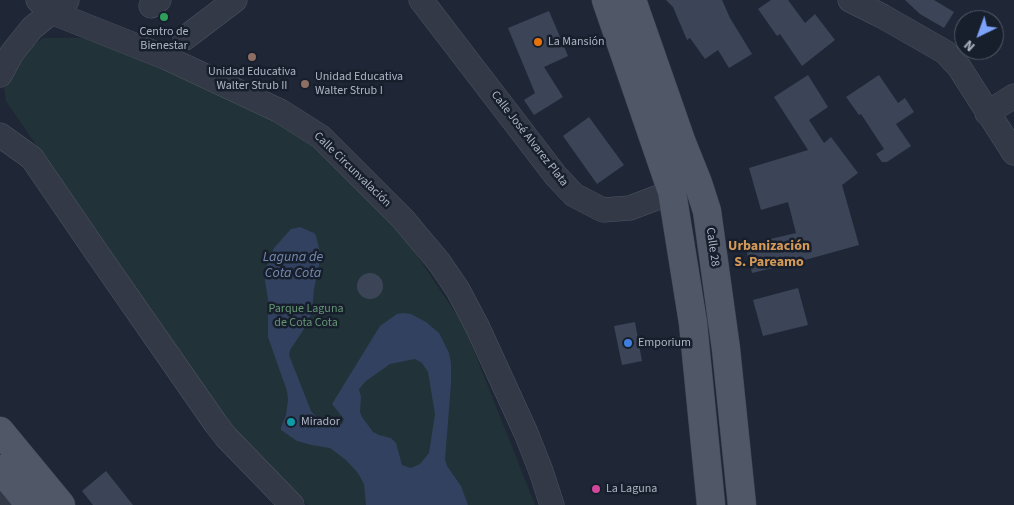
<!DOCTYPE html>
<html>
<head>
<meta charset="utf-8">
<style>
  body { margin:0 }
  #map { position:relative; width:1014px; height:505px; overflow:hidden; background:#1f2737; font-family:"Source Sans 3",sans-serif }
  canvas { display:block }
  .north { position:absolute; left:954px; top:10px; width:50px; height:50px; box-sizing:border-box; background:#181f2c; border:1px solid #545b69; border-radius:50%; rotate:222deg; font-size:14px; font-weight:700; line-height:20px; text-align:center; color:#adb4c4 }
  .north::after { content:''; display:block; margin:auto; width:18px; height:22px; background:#7ca2fa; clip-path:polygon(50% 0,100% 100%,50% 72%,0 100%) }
</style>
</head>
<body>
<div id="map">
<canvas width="1014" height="505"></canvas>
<div class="north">N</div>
</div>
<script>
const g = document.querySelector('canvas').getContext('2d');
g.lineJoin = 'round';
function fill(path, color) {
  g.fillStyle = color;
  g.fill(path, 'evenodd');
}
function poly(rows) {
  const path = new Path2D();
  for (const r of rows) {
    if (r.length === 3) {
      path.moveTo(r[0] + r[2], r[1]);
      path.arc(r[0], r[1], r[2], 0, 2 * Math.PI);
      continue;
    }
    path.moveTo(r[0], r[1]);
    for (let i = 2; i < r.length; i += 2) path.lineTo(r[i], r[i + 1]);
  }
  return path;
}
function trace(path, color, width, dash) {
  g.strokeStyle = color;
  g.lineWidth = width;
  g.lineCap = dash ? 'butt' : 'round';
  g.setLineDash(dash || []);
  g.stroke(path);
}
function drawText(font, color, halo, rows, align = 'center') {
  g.font = font + ' "Source Sans 3",sans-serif';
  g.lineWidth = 5;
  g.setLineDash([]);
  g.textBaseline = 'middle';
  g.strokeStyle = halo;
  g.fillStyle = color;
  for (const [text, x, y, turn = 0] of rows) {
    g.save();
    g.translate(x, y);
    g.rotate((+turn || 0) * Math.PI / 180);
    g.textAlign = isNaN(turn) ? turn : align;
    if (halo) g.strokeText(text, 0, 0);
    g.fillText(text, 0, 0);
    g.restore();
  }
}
const green = poly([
  [43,38,82,38,174,70,276,121,309,142,404,236,464,326,535,505,308,505,227,422,6,101,4,85,18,58]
]);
const water = poly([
  [300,227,314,233,316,236,321,256,314,289,312,312,306,326,290,350,289,355,311,411,316,417,335,425,342,424,344,419,332,404,380,326,397,314,403,313,411,314,426,322,439,333,449,353,451,363,451,384,445,459,447,466,461,486,468,505,366,505,364,484,358,473,346,460,330,448,311,445,297,441,281,430,281,427,286,415,288,400,287,391,268,337,268,299,265,281,268,260,274,248,291,229],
  [415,359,422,363,428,372,435,414,429,453,420,464,411,468,402,465,396,443,391,438,379,435,373,432,362,417,360,412,361,397,359,389,366,381,390,364]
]);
const building = poly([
  [666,0,722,0,730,18,752,54,729,68,718,50,705,59,690,38,687,40,673,7],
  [771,0,788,0,805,23,815,14,835,40,802,66,780,34,777,36,758,9],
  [905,0,934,0,954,12,944,28,920,14],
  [549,11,568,56,544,67,563,97,534,115,524,100,535,93,508,28],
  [808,75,828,107,809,120,824,143,831,137,858,173,842,185,859,245,794,263,752,273,745,245,796,233,788,202,761,210,749,168,808,150,774,97],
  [879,75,898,103,905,98,914,112,896,124,911,146,887,162,882,162,876,154,884,149,861,114,859,115,846,97],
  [589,117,624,165,597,184,563,136],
  [370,286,13],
  [798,288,808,325,763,336,753,300],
  [635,322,642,361,622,365,614,326],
  [106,471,133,505,93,505,82,491]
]);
const minor = poly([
  [38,0,51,12,167,58,280,111,321,137,403,219,439,262,458,290,477,326,526,433,541,471,552,505],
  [421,0,556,176,574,195,603,210,630,208,672,192],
  [850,0,882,16,945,52,959,67,1014,153],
  [151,6,159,0],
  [185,38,235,0],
  [0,75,12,53,32,28,67,0],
  [987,113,1014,96],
  [0,135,32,158,97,253,216,424,226,437,292,505],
  [0,500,4,505]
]);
const major = poly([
  [606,0,672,192,693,323,711,505],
  [632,0,682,143,698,183,707,211,726,349,742,505],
  [0,431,61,505],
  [0,469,30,505]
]);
const markers = [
  [164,17,5,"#2e9e5b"],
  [538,42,5,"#e8710a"],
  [252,57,5,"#8d6e63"],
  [305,84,5,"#8d6e63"],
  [628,343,5,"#3f7fe0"],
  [291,422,5,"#0f9aa8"],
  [596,489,5,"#d1479c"]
];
const poiNames = [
  ["Centro de",164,32,"center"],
  ["Bienestar",164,46,"center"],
  ["La Mansión",548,42],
  ["Unidad Educativa",252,72,"center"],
  ["Walter Strub II",252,86,"center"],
  ["Unidad Educativa",315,77],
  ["Walter Strub I",315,91],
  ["Emporium",638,343],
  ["Mirador",301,422],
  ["La Laguna",606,489]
];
const streetNames = [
  ["Calle José Alvarez Plata",529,139,52],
  ["Calle Circunvalación",352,170,44],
  ["Calle 28",712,247,82]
];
const parkNames = [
  ["Parque Laguna",306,309],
  ["de Cota Cota",306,323]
];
const neighbourhoodNames = [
  ["Urbanización",769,247],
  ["S. Pareamo",769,263]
];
const waterNames = [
  ["Laguna de",293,258],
  ["Cota Cota",293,274]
];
fill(green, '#213338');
fill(water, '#32415f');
fill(building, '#3b4557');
trace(minor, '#4d5462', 25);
trace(major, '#3c4351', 29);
trace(minor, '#333947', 24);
trace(major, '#505868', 28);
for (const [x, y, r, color] of markers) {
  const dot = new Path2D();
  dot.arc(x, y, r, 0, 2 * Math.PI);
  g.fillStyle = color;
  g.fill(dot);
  trace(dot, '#181f2c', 2);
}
drawText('12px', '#adb4c4', '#181f2c', poiNames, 'left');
drawText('12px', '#adb4c4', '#181f2c', streetNames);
drawText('12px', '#649573', '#181f2c', parkNames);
drawText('bold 14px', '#d59957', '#181f2c', neighbourhoodNames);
drawText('italic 14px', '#7487ae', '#181f2c', waterNames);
</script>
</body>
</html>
